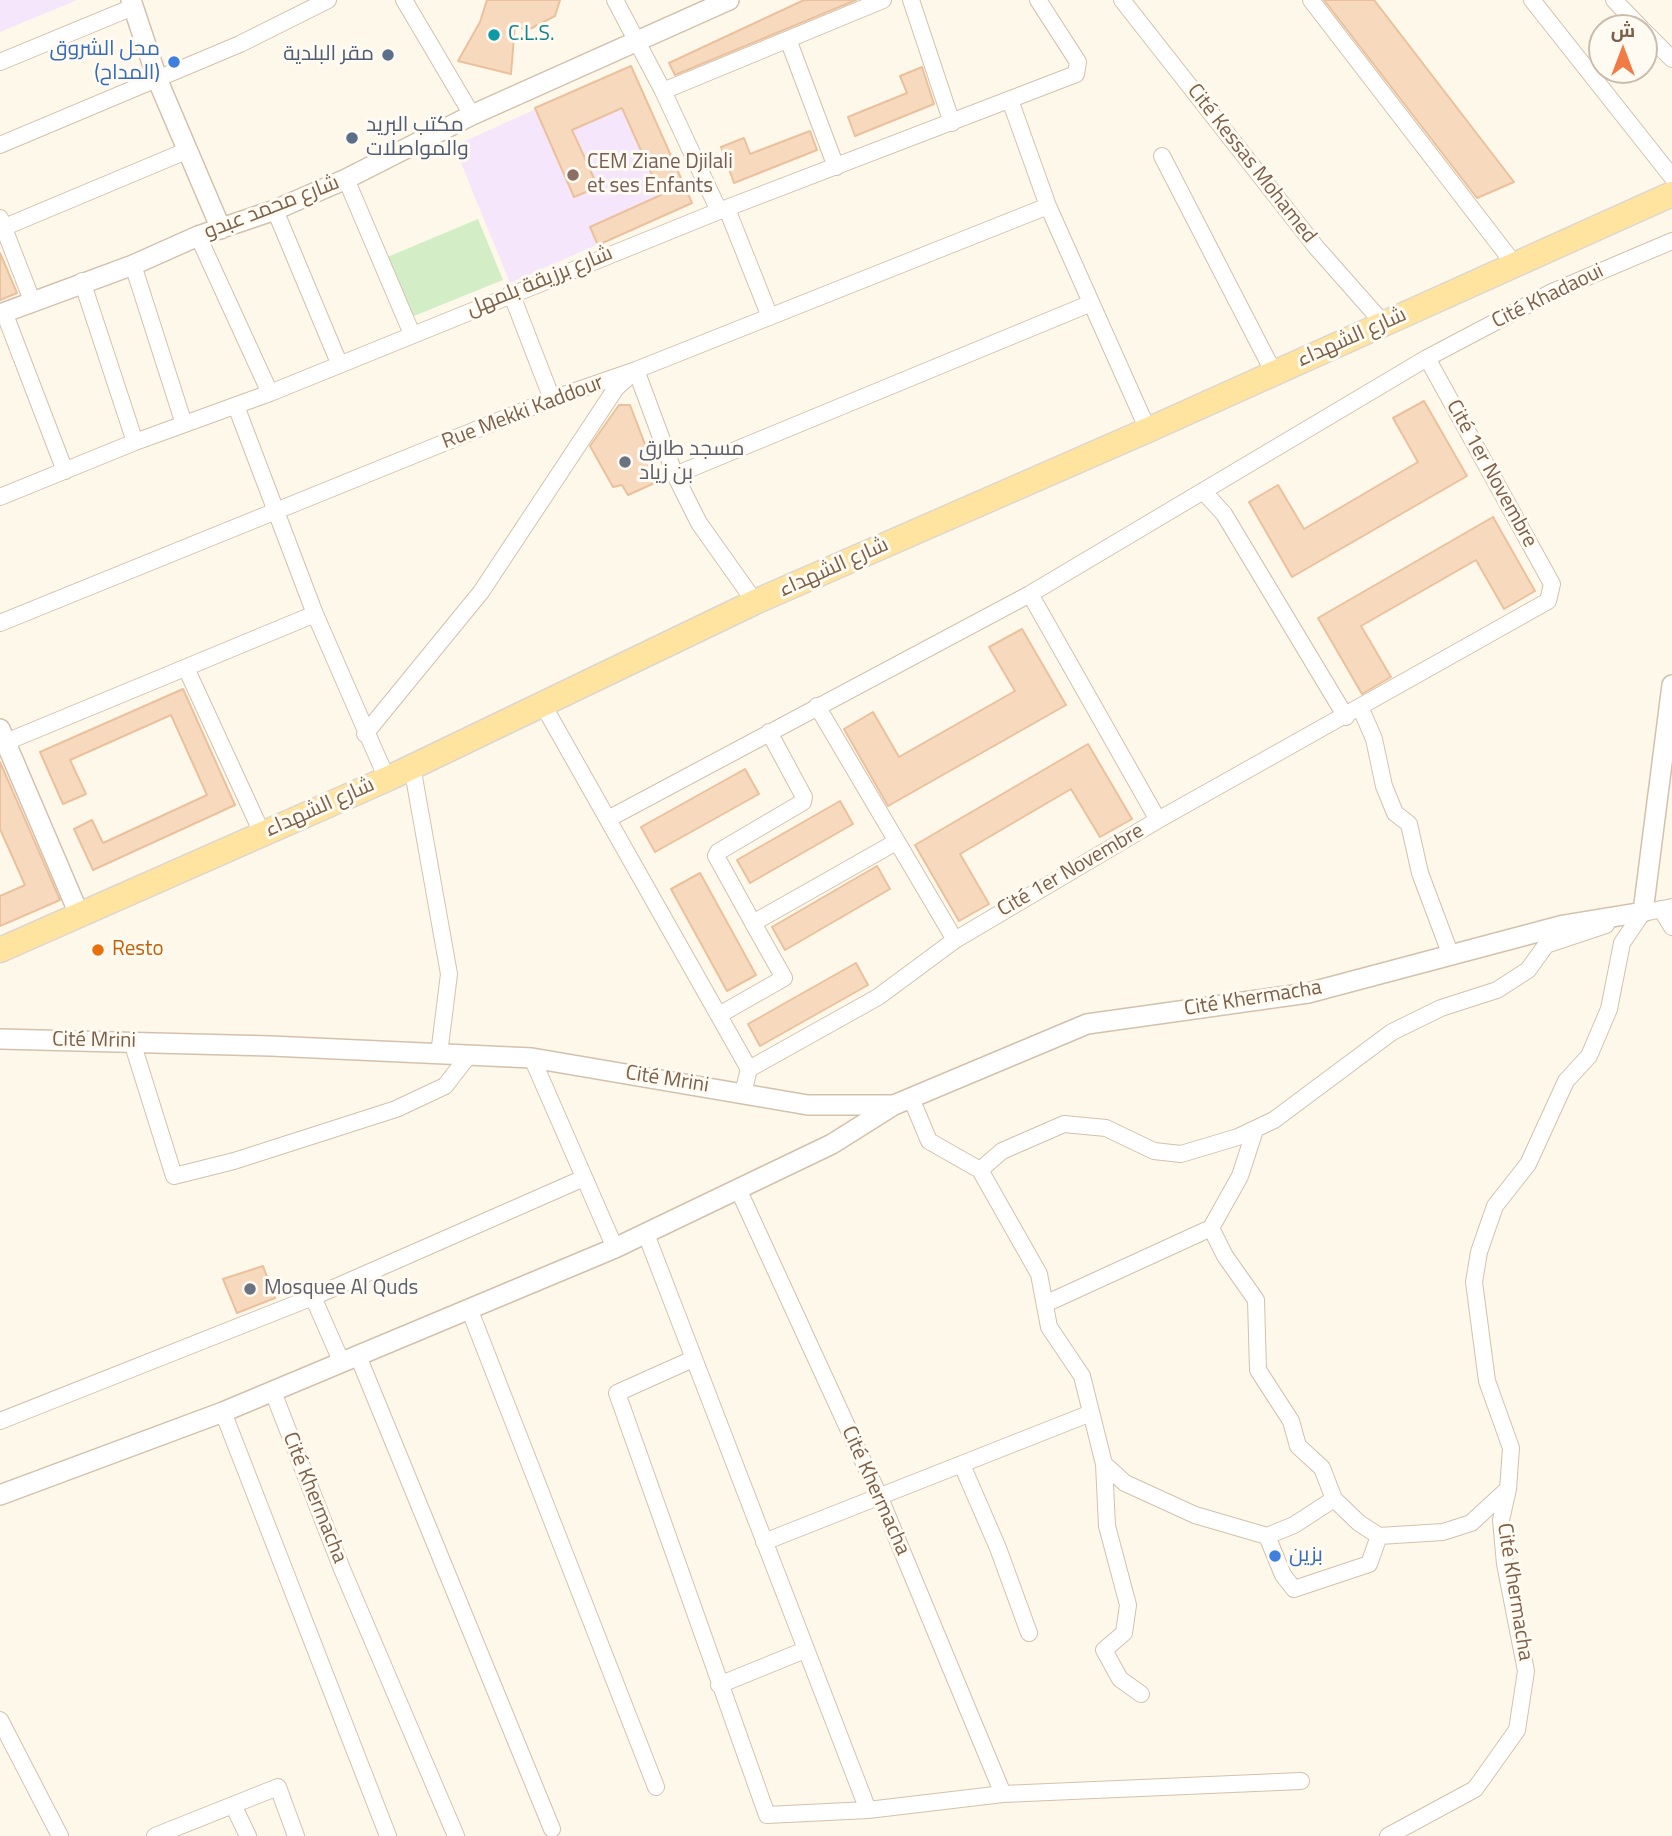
<!DOCTYPE html>
<html>
<head>
<meta charset="utf-8">
<style>
  body { margin:0 }
  #map { position:relative; width:1672px; height:1836px; overflow:hidden; background:#fef8ea; font-family:"Titillium Web",Cairo,sans-serif }
  canvas { display:block }
  .north { position:absolute; left:1588px; top:14px; width:70px; height:70px; box-sizing:border-box; background:#fffbf2; border:2px solid #cbbdae; border-radius:50%; rotate:0deg; font-size:19px; font-weight:700; line-height:28px; text-align:center; color:#7d6049 }
  .north::after { content:''; display:block; margin:auto; width:24px; height:32px; background:#f27a45; clip-path:polygon(50% 0,100% 100%,50% 72%,0 100%) }
</style>
</head>
<body>
<div id="map">
<canvas width="1672" height="1836"></canvas>
<div class="north">ش</div>
</div>
<script>
const g = document.querySelector('canvas').getContext('2d');
g.lineJoin = 'round';
function fill(path, color) {
  g.fillStyle = color;
  g.fill(path, 'evenodd');
}
function poly(rows) {
  const path = new Path2D();
  for (const r of rows) {
    path.moveTo(r[0], r[1]);
    for (let i = 2; i < r.length; i += 2) path.lineTo(r[i], r[i + 1]);
  }
  return path;
}
function trace(path, color, width, dash) {
  g.strokeStyle = color;
  g.lineWidth = width;
  g.lineCap = dash ? 'butt' : 'round';
  g.setLineDash(dash || []);
  g.stroke(path);
}
function drawText(font, color, halo, rows, align = 'center') {
  g.font = font + ' "Titillium Web",Cairo,sans-serif';
  g.lineWidth = 6;
  g.setLineDash([]);
  g.textBaseline = 'middle';
  g.strokeStyle = halo;
  g.fillStyle = color;
  for (const [text, x, y, turn = 0] of rows) {
    g.save();
    g.translate(x, y);
    g.rotate((+turn || 0) * Math.PI / 180);
    g.textAlign = isNaN(turn) ? turn : align;
    if (halo) g.strokeText(text, 0, 0);
    g.fillText(text, 0, 0);
    g.restore();
  }
}
const education = poly([
  [0,0,77,0,0,32],
  [631,66,692,203,510,283,454,146]
]);
const green = poly([
  [478,219,503,280,409,318,385,258]
]);
const building = poly([
  [487,0,560,0,555,16,526,31,515,24,511,74,458,61,480,22,487,0],
  [804,0,856,0,675,75,669,63,804,0],
  [1324,0,1374,0,1514,182,1477,198,1324,0],
  [631,66,692,203,598,245,590,227,661,195,622,108,572,130,598,187,574,197,535,108,631,66],
  [922,67,934,104,855,136,848,117,907,93,900,76,922,67],
  [810,131,817,150,734,183,721,147,744,138,750,154,810,131],
  [0,253,17,293,0,300,0,253],
  [1424,401,1467,476,1292,577,1249,502,1278,485,1304,529,1418,462,1393,418,1424,401],
  [619,405,630,405,659,481,628,495,622,485,613,487,590,446,619,405],
  [1493,517,1535,591,1504,609,1476,560,1361,626,1391,677,1362,694,1318,618,1493,517],
  [1022,629,1066,705,888,806,844,729,873,712,899,757,1015,691,989,647,1022,629],
  [183,689,235,805,93,870,74,829,92,820,103,843,207,795,171,715,70,760,86,794,63,804,40,752,183,689],
  [1088,744,1132,819,1100,837,1071,789,960,854,989,904,959,921,915,845,1088,744],
  [0,762,60,900,0,926,0,896,25,885,0,829,0,762],
  [745,769,759,794,655,852,641,827,745,769],
  [840,801,853,824,750,883,737,860,840,801],
  [877,866,890,889,785,950,772,927,877,866],
  [700,873,756,975,727,991,671,889,700,873],
  [856,963,868,985,760,1046,748,1024,856,963],
  [263,1266,275,1298,237,1313,223,1279,263,1266]
]);
const minor = poly([
  [404,0,472,115],
  [615,0,663,91,719,211],
  [911,0,952,123],
  [1122,0,1316,247,1384,324],
  [1311,0,1515,265],
  [1532,0,1672,177],
  [1614,0,1641,28],
  [1644,31,1672,59],
  [789,42,836,167],
  [0,62,133,7],
  [663,91,883,0],
  [1010,100,1048,206,1148,430],
  [0,145,240,44,328,0],
  [1162,156,1274,373],
  [346,179,412,334],
  [727,209,770,317],
  [275,210,339,363],
  [0,218,33,303],
  [0,229,186,151],
  [198,236,270,393],
  [133,265,184,424],
  [82,281,135,442],
  [511,293,552,399],
  [4,312,65,471],
  [236,406,315,614,387,779],
  [675,475,1089,304],
  [1203,491,1224,514,1346,717],
  [0,497,135,442,270,393,719,211,1076,74,1078,62,1038,0],
  [1030,594,1158,820],
  [0,623,552,399,636,370,1048,206],
  [186,668,262,833],
  [542,703,749,1069,743,1093],
  [817,706,955,940],
  [1361,709,1374,739,1384,786,1395,813,1409,824,1420,873,1450,953],
  [365,734,481,592,616,388,636,370,675,475,699,523,755,602],
  [6,742,315,614],
  [412,766,449,974,439,1054],
  [608,819,1030,594,1427,358,1552,292,1672,241],
  [1661,909,1672,927],
  [1633,915,1672,907],
  [753,923,716,856,718,852,803,802,804,797,769,732],
  [719,1015,784,978,753,923,896,842],
  [132,1042,174,1176,234,1161,396,1109,445,1086,469,1055],
  [532,1058,615,1248],
  [749,1069,878,997,955,940,1158,820,1548,601,1552,584,1427,358],
  [911,1098,929,1141,980,1170,1039,1274,1049,1327,1082,1376,1104,1464,1107,1526,1128,1605,1124,1633,1104,1650,1120,1679,1141,1694],
  [980,1170,1002,1151,1064,1124,1106,1128,1154,1151,1181,1154,1238,1137,1274,1120,1392,1032,1441,1008,1497,990,1528,970,1546,945,1606,925],
  [739,1191,880,1498,1003,1794],
  [1211,1228,1225,1256,1256,1300,1258,1370,1291,1421,1298,1446,1322,1468,1334,1499,1359,1523,1379,1536],
  [646,1234,868,1810],
  [313,1297,342,1363],
  [1045,1304,1211,1228,1240,1176,1255,1130],
  [470,1311,656,1787],
  [358,1356,552,1829],
  [693,1359,617,1393,767,1815,868,1810,1003,1794,1301,1781],
  [273,1392,342,1569,456,1836],
  [223,1412,388,1836],
  [0,1421,313,1297,584,1178],
  [1104,1464,1125,1483,1195,1515,1267,1536,1294,1525,1334,1499],
  [962,1465,998,1548,1029,1633],
  [1267,1536,1283,1575,1294,1589,1369,1564,1379,1536,1443,1532,1471,1523,1508,1489],
  [764,1542,1091,1413],
  [719,1685,805,1650],
  [0,1720,60,1836],
  [233,1805,248,1836],
  [155,1836,278,1787,296,1836],
  [1388,1836,1475,1789,1517,1730,1526,1671,1505,1564,1501,1520,1508,1489,1511,1448,1487,1381,1474,1282,1479,1252,1495,1206,1528,1164,1566,1081,1589,1056,1609,1009,1622,943,1643,912]
]);
const tertiary = poly([
  [131,0,158,81,221,229],
  [0,314,133,265,198,236,275,210,346,179,472,115,729,0],
  [0,729,79,914],
  [0,1039,271,1046,532,1058,808,1105,894,1105],
  [0,1495,223,1412,615,1248,832,1144,894,1105,1087,1024,1308,993,1564,925,1643,912,1672,685]
]);
const primary = poly([
  [0,950,387,779,755,602,1148,430,1672,194]
]);
const markers = [
  [494,35,7,"#0f9aa8"],
  [388,55,7,"#5c6f8a"],
  [174,62,7,"#3f7fe0"],
  [352,138,7,"#5c6f8a"],
  [573,175,7,"#8d6e63"],
  [625,462,7,"#6b7280"],
  [98,950,7,"#e8710a"],
  [250,1289,7,"#6b7280"],
  [1275,1556,7,"#3f7fe0"]
];
const cultureNames = [
  ["C.L.S.",508,35]
];
const shopNames = [
  ["محل الشروق",160,50],
  ["(المداح)",160,74],
  ["بزين",1289,1556,"left"]
];
const serviceNames = [
  ["مقر البلدية",374,55],
  ["مكتب البريد",366,126,"left"],
  ["والمواصلات",366,150,"left"]
];
const educationNames = [
  ["CEM Ziane Djilali",587,163],
  ["et ses Enfants",587,187]
];
const streetNames = [
  ["Cité Kessas Mohamed",1251,164,52],
  ["شارع محمد عبدو",272,208,-21],
  ["شارع برزيقة بلمهل",540,282,-22],
  ["Cité Khadaoui",1548,297,-26],
  ["شارع الشهداء",1352,338,-24],
  ["Rue Mekki Kaddour",523,413,-21],
  ["Cité 1er Novembre",1491,474,61],
  ["شارع الشهداء",834,568,-24],
  ["شارع الشهداء",320,808,-24],
  ["Cité 1er Novembre",1071,871,-30],
  ["Cité Khermacha",1253,999,-9],
  ["Cité Mrini",94,1041,1],
  ["Cité Mrini",667,1080,9],
  ["Cité Khermacha",875,1491,66],
  ["Cité Khermacha",314,1498,68],
  ["Cité Khermacha",1514,1592,81]
];
const worshipNames = [
  ["مسجد طارق",639,450],
  ["بن زياد",639,474],
  ["Mosquee Al Quds",264,1289]
];
const foodNames = [
  ["Resto",112,950]
];
fill(education, '#f5e6fb');
fill(green, '#d3eec6');
fill(building, '#f7dabe');
trace(building, '#ebc19d', 2);
trace(minor, '#d3c1ad', 18);
trace(tertiary, '#d3c1ad', 22);
trace(primary, '#ddd6d0', 27);
trace(minor, '#fff', 16);
trace(tertiary, '#fff', 19);
trace(primary, '#ffe4a0', 24);
for (const [x, y, r, color] of markers) {
  const dot = new Path2D();
  dot.arc(x, y, r, 0, 2 * Math.PI);
  g.fillStyle = color;
  g.fill(dot);
  trace(dot, '#fffbf2', 2.5);
}
drawText('21px', '#0d838f', '#fffbf2', cultureNames, 'left');
drawText('21px', '#366cbe', '#fffbf2', shopNames, 'right');
drawText('21px', '#4e5e75', '#fffbf2', serviceNames, 'right');
drawText('21px', '#785e54', '#fffbf2', educationNames, 'left');
drawText('21px', '#7d6049', '#fffbf2', streetNames);
drawText('21px', '#5b616d', '#fffbf2', worshipNames, 'left');
drawText('21px', '#c56008', '#fffbf2', foodNames, 'left');
</script>
</body>
</html>
